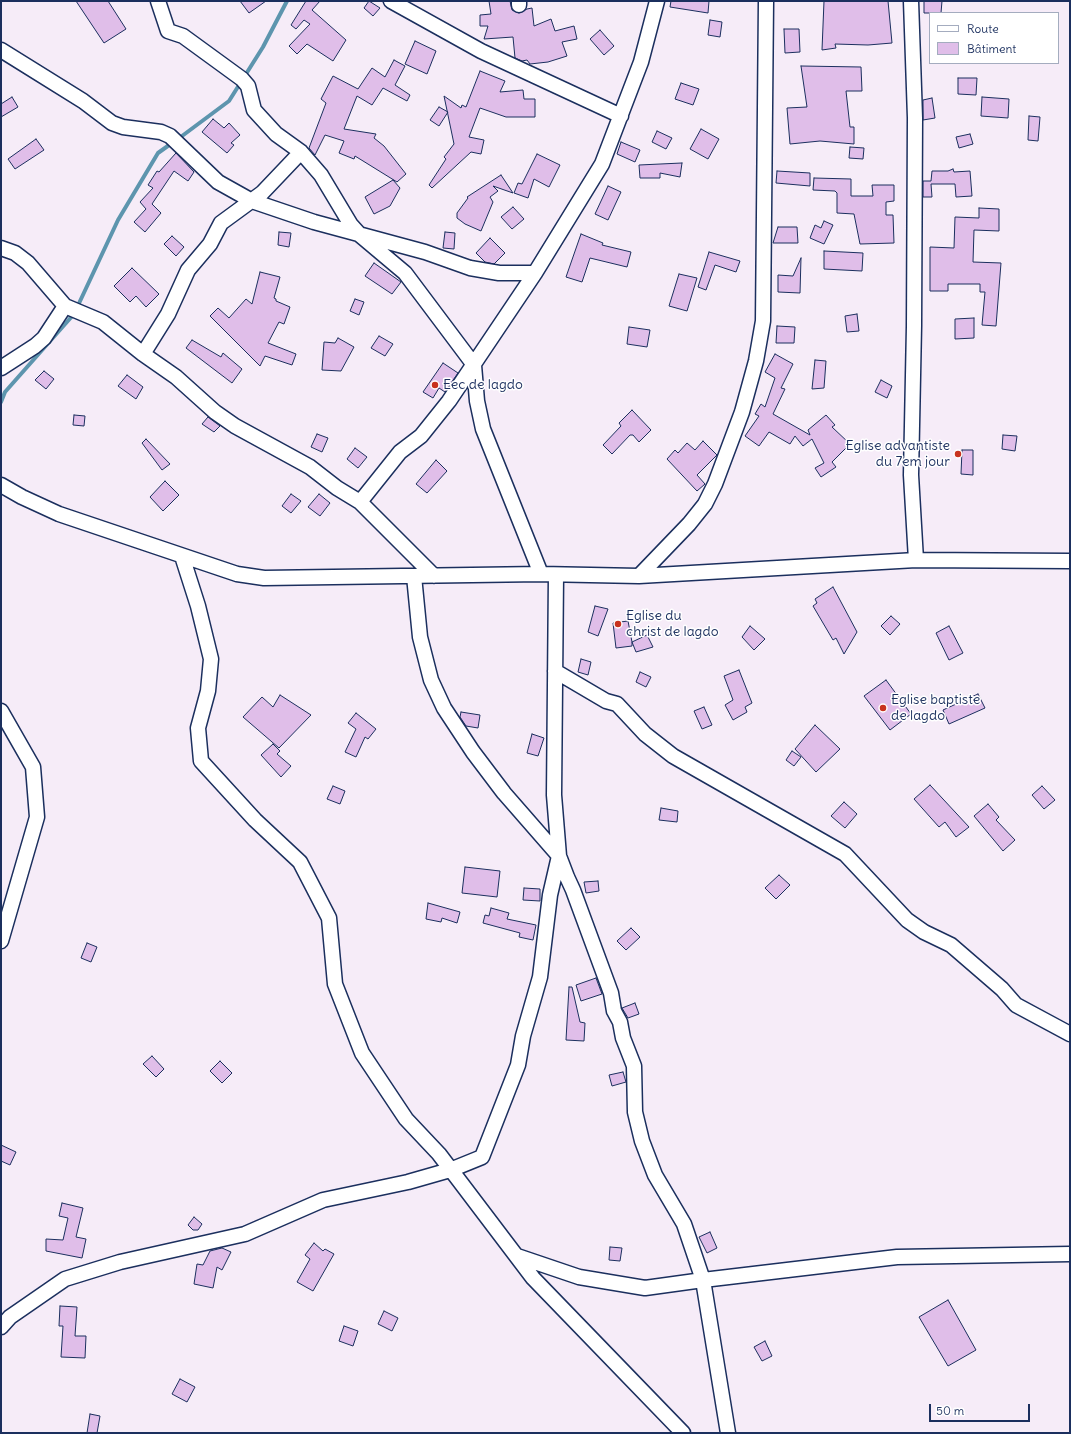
<!DOCTYPE html>
<html>
<head>
<meta charset="utf-8">
<style>
  body { margin:0 }
  #map { position:relative; width:1071px; height:1434px; overflow:hidden; background:#f6ecf8; font-family:Delius,sans-serif }
  canvas { display:block }
  .frame { position:absolute; inset:0; border:2px solid #1b2f5e; pointer-events:none }
  .legend { position:absolute; left:929px; top:12px; width:130px; height:52px; box-sizing:border-box; background:#fff; border:1px solid #a4acbf; margin:0; padding:5px 7px; list-style:none; font-size:12px; color:#1b2f5e }
  .legend li { display:flex; align-items:center; gap:8px; height:20px }
  .legend b { width:20px; border:1px solid #a4acbf }
  .scale { position:absolute; left:929px; top:1404px; width:101px; height:18px; box-sizing:border-box; border:2px solid #1b2f5e; border-top:0; padding-left:5px; font-size:12px; line-height:14px; white-space:nowrap; color:#1b2f5e; -webkit-text-stroke:3px #fff; paint-order:stroke }
</style>
</head>
<body>
<div id="map">
<canvas width="1071" height="1434"></canvas>
<div class="frame"></div>
<ul class="legend">
<li><b style="height:5px;background:#fff"></b>Route</li>
<li><b style="height:11px;background:#e0bee9"></b>Bâtiment</li>
</ul>
<div class="scale">50 m</div>
</div>
<script>
const g = document.querySelector('canvas').getContext('2d');
g.lineJoin = 'round';
function poly(rows) {
  const path = new Path2D();
  for (const r of rows) {
    path.moveTo(r[0], r[1]);
    for (let i = 2; i < r.length; i += 2) path.lineTo(r[i], r[i + 1]);
  }
  return path;
}
function trace(path, color, width, dash) {
  g.strokeStyle = color;
  g.lineWidth = width;
  g.lineCap = dash ? 'butt' : 'round';
  g.setLineDash(dash || []);
  g.stroke(path);
}
function fill(path, color) {
  g.fillStyle = color;
  g.fill(path, 'evenodd');
}
function drawText(font, color, halo, rows, align = 'center') {
  g.font = font + ' Delius,sans-serif';
  g.lineWidth = 3;
  g.setLineDash([]);
  g.textBaseline = 'middle';
  g.strokeStyle = halo;
  g.fillStyle = color;
  for (const [text, x, y, turn = 0] of rows) {
    g.save();
    g.translate(x, y);
    g.rotate((+turn || 0) * Math.PI / 180);
    g.textAlign = isNaN(turn) ? turn : align;
    if (halo) g.strokeText(text, 0, 0);
    g.fillText(text, 0, 0);
    g.restore();
  }
}
const stream = poly([
  [178,139,229,101,263,47,287,1],
  [1,402,5,392,74,314,118,220,158,153,172,143]
]);
const building = poly([
  [76,1,108,1,126,29,104,43,76,1],
  [240,1,266,1,249,13,240,1],
  [306,1,320,1,312,10,346,40,333,61,307,44,297,54,289,46,310,24,304,20,296,29,291,25,306,1],
  [369,1,380,8,373,16,364,8,369,1],
  [489,1,510,1,512,10,519,13,527,9,532,8,534,26,551,19,555,31,574,26,577,39,562,42,567,56,548,62,530,64,527,60,522,61,515,58,513,37,484,39,488,26,480,26,480,15,491,14,489,1],
  [671,1,709,1,708,13,670,7,671,1],
  [824,1,888,1,892,43,868,45,835,44,836,48,822,50,824,1],
  [924,1,942,1,941,13,924,13,924,1],
  [710,20,722,22,720,37,708,35,710,20],
  [784,29,799,29,800,52,785,53,784,29],
  [600,30,614,46,604,55,590,39,600,30],
  [415,41,436,51,427,74,405,64,415,41],
  [394,60,405,66,395,85,410,95,407,101,383,88,372,105,357,96,344,129,376,134,374,138,384,146,406,174,397,182,355,156,354,159,339,153,344,141,325,135,315,155,309,148,326,103,321,99,333,76,358,89,372,68,385,77,394,60],
  [801,66,861,67,862,91,846,91,850,127,854,127,854,144,820,141,790,144,787,108,807,107,801,66],
  [480,71,505,81,500,92,523,90,524,99,535,99,535,117,506,117,480,108,469,137,484,140,481,154,471,152,432,188,429,185,446,159,444,157,454,144,444,96,461,108,462,105,466,107,480,71],
  [958,78,977,78,976,95,958,94,958,78],
  [681,83,699,89,693,105,675,99,681,83],
  [12,97,18,107,1,117,1,104,12,97],
  [982,97,1009,99,1008,118,981,116,982,97],
  [932,98,935,118,923,120,923,100,932,98],
  [439,107,448,112,439,126,430,120,439,107],
  [1029,116,1040,117,1038,141,1028,140,1029,116],
  [213,119,224,128,229,123,240,135,231,143,234,145,227,153,202,132,213,119],
  [701,129,719,139,708,159,690,149,701,129],
  [657,131,672,138,666,149,652,142,657,131],
  [970,134,973,144,959,148,956,137,970,134],
  [36,139,44,150,15,169,8,159,36,139],
  [621,142,640,150,635,162,617,154,621,142],
  [850,147,864,148,863,159,849,158,850,147],
  [176,153,194,172,188,181,174,171,152,204,161,213,145,232,134,222,146,209,140,202,153,188,148,185,157,171,159,172,176,153],
  [537,154,560,165,549,187,534,179,528,198,514,193,518,183,522,184,537,154],
  [682,163,680,177,660,173,660,178,640,178,639,165,682,163],
  [953,169,954,172,970,171,972,196,956,197,955,184,931,184,932,197,923,197,923,181,931,181,932,171,948,171,953,169],
  [777,171,810,173,810,186,776,183,777,171],
  [501,175,513,193,493,186,498,191,490,197,493,202,481,231,465,224,457,218,457,213,468,198,467,197,501,175],
  [814,178,851,179,851,196,873,196,872,185,894,185,894,201,886,202,886,215,893,215,894,243,860,244,854,214,837,213,837,193,835,191,813,190,814,178],
  [393,180,400,188,390,206,374,214,365,197,393,180],
  [608,186,621,192,608,220,595,214,608,186],
  [513,207,524,219,512,229,501,217,513,207],
  [979,208,999,209,999,231,974,230,973,262,1001,263,996,326,982,325,985,292,980,292,980,284,948,284,948,291,930,291,930,247,954,248,955,217,979,218,979,208],
  [824,221,833,225,824,244,810,238,815,225,821,228,824,221],
  [778,227,797,227,798,243,773,243,778,227],
  [279,232,291,233,289,247,278,245,279,232],
  [445,232,455,233,454,249,443,248,445,232],
  [581,234,603,243,602,245,631,252,627,267,590,258,582,282,566,277,581,234],
  [172,236,184,247,176,256,164,244,172,236],
  [490,238,505,253,494,264,485,262,476,253,490,238],
  [824,251,863,253,862,271,824,269,824,251],
  [709,252,740,261,736,272,715,265,706,290,698,287,709,252],
  [801,258,800,293,778,292,778,275,793,276,801,258],
  [374,263,401,282,392,294,365,276,374,263],
  [132,268,159,294,146,307,136,296,130,302,114,286,132,268],
  [260,272,280,277,274,298,276,299,276,301,290,307,284,324,279,322,268,343,296,354,292,365,265,356,260,366,210,316,218,308,229,318,246,299,252,304,260,272],
  [679,274,697,278,687,311,669,306,679,274],
  [355,299,364,302,359,315,350,311,355,299],
  [857,314,859,331,847,332,845,316,857,314],
  [974,318,974,338,955,339,955,319,974,318],
  [777,326,795,327,794,343,776,343,777,326],
  [629,327,650,330,647,347,627,344,629,327],
  [379,336,393,344,385,356,371,348,379,336],
  [338,338,354,347,341,371,322,370,324,342,335,343,338,338],
  [192,340,221,357,223,353,242,369,232,383,186,348,192,340],
  [775,354,793,364,781,388,785,389,773,414,810,435,808,430,826,415,835,425,832,427,850,444,832,462,836,467,821,477,815,468,824,463,812,439,803,446,795,436,790,444,769,432,759,446,745,436,759,416,755,414,761,404,765,407,775,378,765,372,775,354],
  [815,360,826,361,824,388,812,389,815,360],
  [443,363,458,373,445,392,439,388,433,398,423,392,443,363],
  [44,371,54,379,46,389,35,380,44,371],
  [127,375,143,387,136,399,118,386,127,375],
  [881,380,892,386,887,398,875,392,881,380],
  [632,410,651,430,639,442,633,435,630,435,612,454,603,445,621,426,619,423,632,410],
  [74,415,85,416,84,426,73,425,74,415],
  [208,417,220,426,214,432,202,424,208,417],
  [317,434,328,438,322,452,311,447,317,434],
  [1003,435,1017,436,1015,451,1002,449,1003,435],
  [146,439,170,464,162,470,142,443,146,439],
  [703,441,717,455,697,475,705,484,697,491,667,459,675,450,678,453,687,443,695,450,703,441],
  [355,448,367,457,358,468,347,459,355,448],
  [962,450,973,450,973,475,961,474,962,450],
  [436,460,447,471,427,493,416,484,436,460],
  [165,481,179,495,163,511,150,497,165,481],
  [291,494,301,501,291,513,282,506,291,494],
  [319,494,330,503,320,516,308,507,319,494],
  [833,587,857,632,844,654,836,638,833,640,813,606,817,603,815,599,833,587],
  [595,606,608,609,598,636,588,632,595,606],
  [891,616,900,624,890,635,881,626,891,616],
  [628,621,632,642,647,635,653,647,636,652,632,642,632,646,616,648,613,623,628,621],
  [750,626,765,639,754,650,742,637,750,626],
  [949,626,963,653,949,660,936,633,949,626],
  [581,659,591,662,588,675,578,672,581,659],
  [739,670,752,703,745,707,747,712,733,720,725,705,733,700,724,676,739,670],
  [640,672,651,677,646,687,636,682,640,672],
  [886,680,911,714,890,730,864,696,886,680],
  [978,694,985,708,949,724,943,710,978,694],
  [280,695,311,715,279,748,243,717,262,697,273,707,280,695],
  [704,707,712,725,702,729,694,711,704,707],
  [461,712,480,715,478,728,466,726,460,717,461,712],
  [356,713,376,729,368,739,365,737,356,757,345,752,356,729,348,723,356,713],
  [815,725,840,749,816,772,795,749,815,725],
  [532,734,544,738,538,756,527,753,532,734],
  [273,744,280,751,277,754,291,766,281,777,261,755,273,744],
  [792,751,801,757,794,766,786,760,792,751],
  [930,785,969,827,956,837,945,822,939,827,914,799,930,785],
  [333,786,345,791,340,804,327,799,333,786],
  [1042,786,1055,800,1044,809,1032,795,1042,786],
  [844,802,857,814,845,828,831,816,844,802],
  [988,804,999,817,996,820,1015,840,1003,851,974,816,988,804],
  [661,808,678,811,677,822,659,820,661,808],
  [465,867,500,871,497,897,462,893,465,867],
  [779,875,790,885,776,899,765,888,779,875],
  [598,881,599,891,586,893,584,882,598,881],
  [524,888,540,889,540,901,523,900,524,888],
  [428,903,460,912,457,923,442,918,441,922,426,919,428,903],
  [491,908,509,913,507,919,536,925,533,940,519,937,520,933,483,923,485,915,489,916,491,908],
  [631,928,640,937,626,950,617,941,631,928],
  [87,943,97,947,91,962,81,958,87,943],
  [596,978,602,994,581,1001,576,985,596,978],
  [569,987,572,987,580,1022,585,1023,584,1041,566,1040,569,987],
  [635,1003,639,1014,628,1018,622,1008,635,1003],
  [152,1056,164,1069,156,1077,143,1064,152,1056],
  [220,1061,232,1073,222,1083,210,1071,220,1061],
  [623,1072,626,1082,612,1086,609,1075,623,1072],
  [1,1145,16,1152,10,1165,1,1161,1,1145],
  [62,1203,83,1208,76,1237,86,1239,82,1258,46,1251,46,1239,63,1240,68,1218,59,1216,62,1203],
  [194,1217,202,1224,198,1230,193,1230,188,1225,194,1217],
  [710,1232,717,1248,707,1253,699,1237,710,1232],
  [314,1243,323,1251,325,1249,334,1254,313,1291,297,1282,310,1259,305,1255,314,1243],
  [610,1247,622,1248,620,1261,609,1260,610,1247],
  [222,1248,231,1252,222,1270,217,1267,213,1288,194,1284,197,1264,203,1265,210,1251,222,1248],
  [948,1300,976,1350,948,1366,919,1317,948,1300],
  [60,1306,77,1307,75,1336,86,1336,85,1358,61,1357,63,1326,59,1326,60,1306],
  [384,1311,398,1318,392,1331,378,1324,384,1311],
  [344,1326,358,1331,353,1346,339,1341,344,1326],
  [765,1341,772,1356,762,1361,754,1347,765,1341],
  [180,1379,195,1387,187,1402,172,1394,180,1379],
  [90,1414,100,1416,97,1433,87,1433,90,1414]
]);
const street = poly([
  [158,1,168,31,183,36,242,79,248,86,254,110,276,134,301,152,321,175,351,225,361,236,405,273,474,365,477,401,483,429,541,574],
  [391,1,481,51,621,116],
  [911,1,915,118,914,326,911,475,916,560],
  [519,5,519,1],
  [1,50,83,101,112,123,123,127,161,132,170,136,218,182,252,201,314,222,425,252,470,268,499,273,535,273],
  [1,248,15,253,28,263,65,306,103,322,143,354,176,377,215,412,235,426,310,467,337,488,360,502,434,576],
  [143,354,168,314,188,270,210,244,221,223,262,193,301,152],
  [1,368,35,346,44,338,65,306],
  [1,485,22,497,59,514,237,574,264,578,541,574,639,576,916,560,1070,561],
  [360,502,400,452,421,436,449,401,535,273,602,164,641,62,657,1],
  [182,556,198,606,211,659,208,691,198,728,201,761,255,820,300,862,329,918,335,984,362,1053,406,1119,439,1154,533,1278,683,1433],
  [556,575,554,795,559,856,567,877,573,890,611,993,614,1011,620,1022,623,1038,634,1066,635,1112,642,1141,655,1175,684,1224,703,1280,728,1433],
  [414,576,420,637,431,680,444,708,473,752,504,793,559,856],
  [639,576,689,524,705,504,715,484,742,412,756,361,763,321,766,1],
  [555,671,606,701,617,704,645,734,673,756,845,854,907,920,924,932,951,945,1002,989,1016,1005,1070,1034],
  [1,711,33,767,37,817,1,941],
  [517,1256,579,1277,645,1288,703,1280,897,1257,1070,1254],
  [1,1327,10,1317,65,1279,120,1262,245,1234,323,1200,408,1182,450,1170,482,1157,518,1065,523,1036,540,977,550,895,559,856]
]);
const markers = [
  [435,385,4,"#c8321e"],
  [958,454,4,"#c8321e"],
  [618,624,4,"#c8321e"],
  [883,708,4,"#c8321e"]
];
const poiNames = [
  ["Eec de lagdo",443,385],
  ["Eglise advantiste",950,446,"right"],
  ["du 7em jour",950,462,"right"],
  ["Eglise du",626,616],
  ["christ de lagdo",626,632],
  ["Eglise baptiste",891,700],
  ["de lagdo",891,716]
];
trace(stream, '#5d95ae', 4);
fill(building, '#e0bee9');
trace(building, '#1b2f5e', 1);
trace(street, '#1b2f5e', 17);
trace(street, '#fff', 14);
for (const [x, y, r, color] of markers) {
  const dot = new Path2D();
  dot.arc(x, y, r, 0, 2 * Math.PI);
  g.fillStyle = color;
  g.fill(dot);
  trace(dot, '#fff', 1.5);
}
drawText('14px', '#1b2f5e', '#fff', poiNames, 'left');
</script>
</body>
</html>
